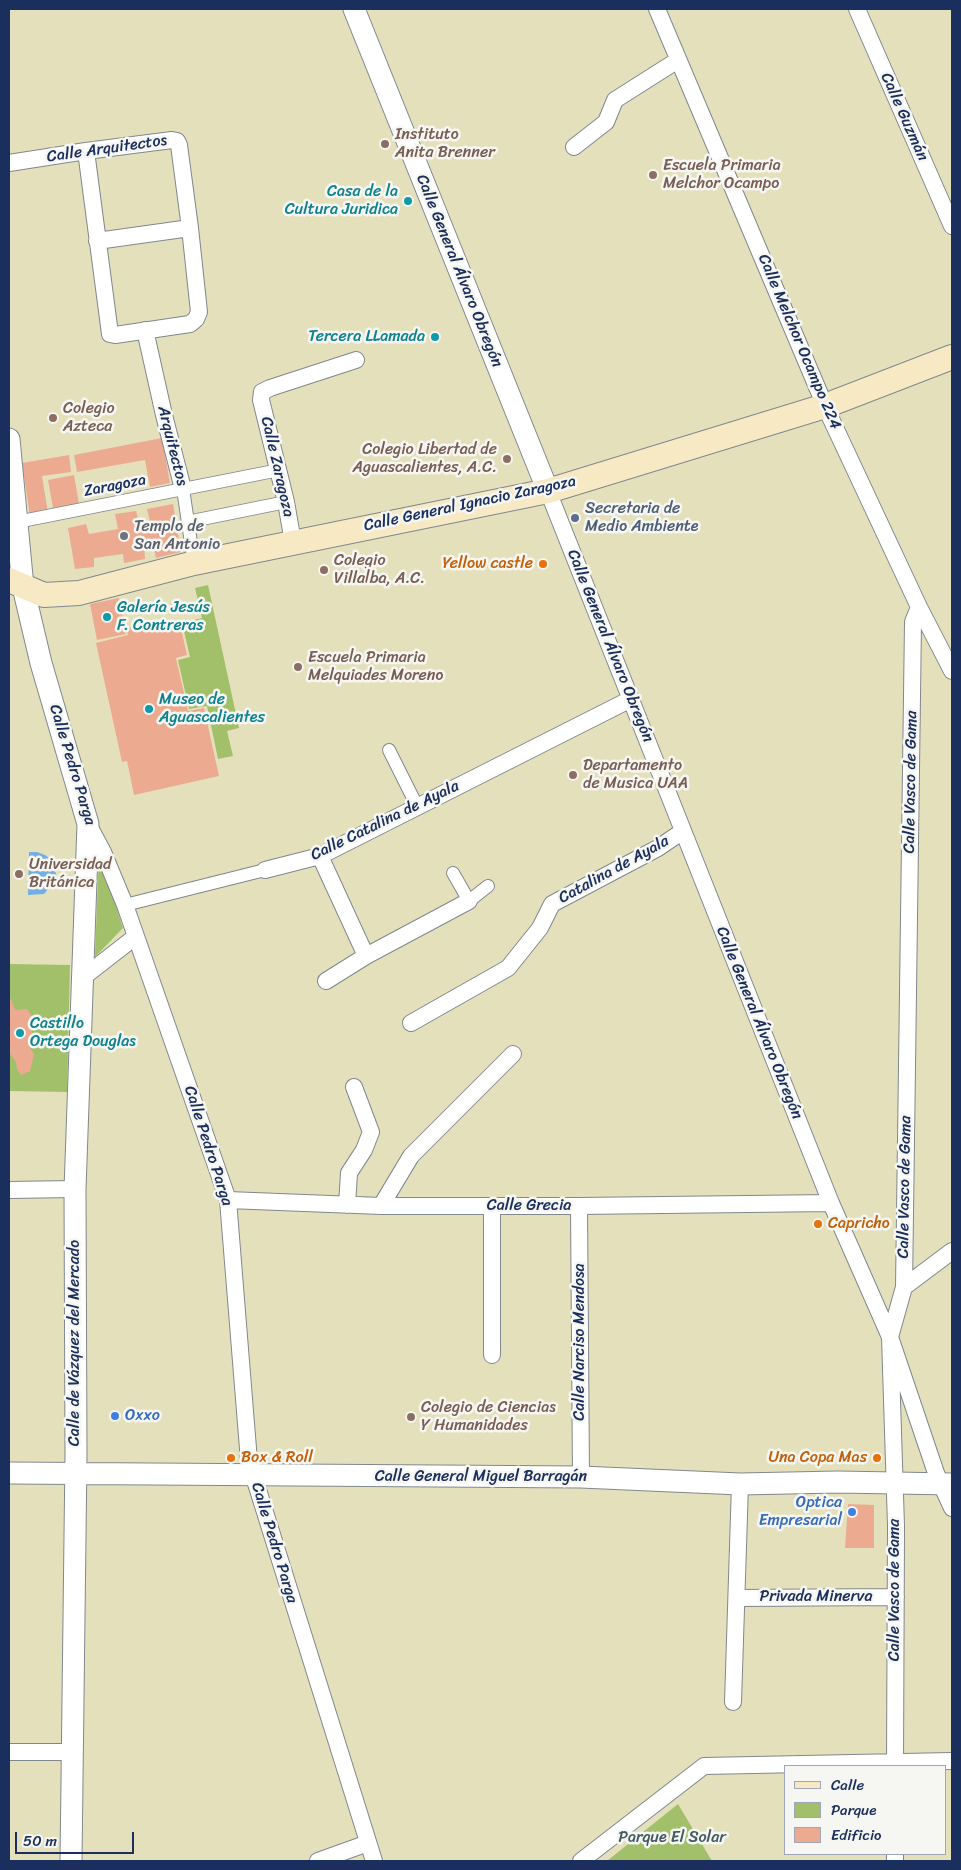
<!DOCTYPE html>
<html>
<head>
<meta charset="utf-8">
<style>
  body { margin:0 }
  #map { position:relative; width:961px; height:1870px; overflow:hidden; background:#e5e0bc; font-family:Sriracha,sans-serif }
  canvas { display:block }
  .frame { position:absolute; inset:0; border:10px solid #1b2f5e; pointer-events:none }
  .legend { position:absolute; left:784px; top:1765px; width:162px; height:90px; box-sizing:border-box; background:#f6f6f2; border:1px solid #9ea6b7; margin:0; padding:6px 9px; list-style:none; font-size:15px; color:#1b2f5e }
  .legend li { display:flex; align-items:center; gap:10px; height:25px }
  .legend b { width:25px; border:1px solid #9ea6b7 }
  .scale { position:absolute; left:15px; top:1832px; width:119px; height:22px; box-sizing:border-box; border:2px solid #1b2f5e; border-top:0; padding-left:6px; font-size:15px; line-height:18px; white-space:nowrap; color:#1b2f5e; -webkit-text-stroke:4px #f6f6f2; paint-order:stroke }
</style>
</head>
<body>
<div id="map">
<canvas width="961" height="1870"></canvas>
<div class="frame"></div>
<ul class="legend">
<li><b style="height:6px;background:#f7e9c3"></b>Calle</li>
<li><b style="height:14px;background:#a1c069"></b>Parque</li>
<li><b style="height:14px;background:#ecab90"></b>Edificio</li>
</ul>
<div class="scale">50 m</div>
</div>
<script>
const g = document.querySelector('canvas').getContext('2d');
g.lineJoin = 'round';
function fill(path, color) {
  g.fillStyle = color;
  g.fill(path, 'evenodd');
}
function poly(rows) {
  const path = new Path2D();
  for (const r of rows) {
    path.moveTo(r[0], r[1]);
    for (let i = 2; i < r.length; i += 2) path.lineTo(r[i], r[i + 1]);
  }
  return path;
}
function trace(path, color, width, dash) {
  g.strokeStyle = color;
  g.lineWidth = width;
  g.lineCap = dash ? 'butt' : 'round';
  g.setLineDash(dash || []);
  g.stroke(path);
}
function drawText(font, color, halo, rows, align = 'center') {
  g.font = font + ' Sriracha,sans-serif';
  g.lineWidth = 5;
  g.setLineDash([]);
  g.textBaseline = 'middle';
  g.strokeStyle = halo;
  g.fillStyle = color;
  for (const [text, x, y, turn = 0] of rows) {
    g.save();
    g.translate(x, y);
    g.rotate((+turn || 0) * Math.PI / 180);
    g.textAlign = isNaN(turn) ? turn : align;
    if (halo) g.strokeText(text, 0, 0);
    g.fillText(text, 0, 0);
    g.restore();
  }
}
const green = poly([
  [208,585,239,728,227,731,233,756,218,759,207,706,189,709,178,660,190,657,182,623,202,618,195,588],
  [99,853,123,928,95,957],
  [9,964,70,965,67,1092,9,1091],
  [678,1804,712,1861,607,1861]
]);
const water = poly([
  [29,852,37,852,45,855,52,860,54,865,56,874,54,882,44,894,28,895]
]);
const building = poly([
  [162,438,170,483,150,487,145,460,77,472,74,455],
  [69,455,71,472,42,476,48,513,30,516,22,463],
  [74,475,79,504,53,508,48,480],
  [173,504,181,552,156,558,153,544,144,545,145,559,124,563,123,554,94,558,94,567,75,569,68,528,86,524,89,534,118,529,115,514,136,511,139,523,150,522,147,509],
  [119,598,126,634,97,640,90,604],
  [146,624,148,632,180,624,187,655,176,658,188,711,204,708,219,776,134,795,127,761,122,762,96,643,128,635,126,628],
  [9,999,11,999,15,1010,27,1009,35,1021,28,1045,34,1054,30,1071,21,1075,17,1069,16,1062,9,1052],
  [848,1504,874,1505,874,1548,845,1548]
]);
const pedestrian = poly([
  [183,489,194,563],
  [17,522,279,470],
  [187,522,286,502],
  [389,750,417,806],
  [453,873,469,901,488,886],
  [125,905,265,870]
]);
const minor = poly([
  [657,9,825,406,919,607,952,671],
  [857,9,952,226],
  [574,147,606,122,615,100,678,60],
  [9,163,86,151,172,140,177,141,179,145,190,228,199,312,196,319,190,324,115,335,110,334,86,151],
  [97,241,190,228],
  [145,330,164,415,183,489],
  [548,491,831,1203,890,1337,936,1473,952,1508],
  [293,542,286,502,261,400,262,392,270,388,356,360],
  [88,824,103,852,125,905,228,1200,249,1461,374,1861],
  [320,856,366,956],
  [265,870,320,856,631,699],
  [81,979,135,937],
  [326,981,366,956,469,901],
  [411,1023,508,968,540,928,552,904,658,848,683,831],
  [9,1190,75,1189],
  [228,1200,381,1206,579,1206,831,1203],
  [347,1205,349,1173,364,1150,371,1132,354,1087],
  [381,1206,411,1156,513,1054],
  [492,1206,492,1355],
  [579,1206,581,1477],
  [904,1287,952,1251],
  [737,1598,896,1597],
  [733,1702,740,1484],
  [9,1752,73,1752],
  [895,1766,896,1526,890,1337,904,1287,913,622,919,607],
  [895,1854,895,1861],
  [318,1861,368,1843],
  [581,1861,704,1766,952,1761]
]);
const tertiary = poly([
  [354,9,548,491],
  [9,439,23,587,41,663,88,824,75,1189,76,1455,71,1861],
  [9,1473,581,1477,740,1484,838,1482,952,1484]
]);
const secondary = poly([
  [9,580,44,595,79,593,194,563,548,491,825,406,952,357]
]);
const markers = [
  [385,144,5,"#8d6e63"],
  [653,175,5,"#8d6e63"],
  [408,201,5,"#0f9aa8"],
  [435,337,5,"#0f9aa8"],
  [53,418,5,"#8d6e63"],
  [507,459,5,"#8d6e63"],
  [575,518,5,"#5c6f8a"],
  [124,536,5,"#6b7280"],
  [543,564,5,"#e8710a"],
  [324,570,5,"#8d6e63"],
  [107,617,5,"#0f9aa8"],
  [298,667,5,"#8d6e63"],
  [149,709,5,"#0f9aa8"],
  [573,775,5,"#8d6e63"],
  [19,874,5,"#8d6e63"],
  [20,1033,5,"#0f9aa8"],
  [818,1224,5,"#e8710a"],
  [115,1416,5,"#3f7fe0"],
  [411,1417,5,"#8d6e63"],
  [231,1458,5,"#e8710a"],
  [877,1458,5,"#e8710a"],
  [852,1512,5,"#3f7fe0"]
];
const streetNames = [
  ["Calle Guzmán",904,117,66],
  ["Calle Arquitectos",107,149,-8],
  ["Calle General Álvaro Obregón",459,271,68],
  ["Calle Melchor Ocampo 224",799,342,67],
  ["Arquitectos",172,446,76],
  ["Calle Zaragoza",277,467,77],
  ["Zaragoza",115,486,-11],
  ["Calle General Ignacio Zaragoza",470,504,-12],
  ["Calle General Álvaro Obregón",610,646,68],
  ["Calle Pedro Parga",72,765,73],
  ["Calle Vasco de Gama",911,782,-89],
  ["Calle Catalina de Ayala",385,821,-26],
  ["Catalina de Ayala",614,870,-29],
  ["Calle General Álvaro Obregón",759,1023,68],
  ["Calle Pedro Parga",208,1146,72],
  ["Calle Vasco de Gama",905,1187,-89],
  ["Calle Grecia",529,1206],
  ["Calle Narciso Mendosa",580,1342,-90],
  ["Calle de Vázquez del Mercado",75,1343,-90],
  ["Calle General Miguel Barragán",481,1477],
  ["Calle Pedro Parga",274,1543,73],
  ["Calle Vasco de Gama",895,1590,-90],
  ["Privada Minerva",816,1597]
];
const educationNames = [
  ["Instituto",395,135],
  ["Anita Brenner",395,153],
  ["Escuela Primaria",663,166],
  ["Melchor Ocampo",663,184],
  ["Colegio",63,409],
  ["Azteca",63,427],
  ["Colegio Libertad de",497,450,"right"],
  ["Aguascalientes, A.C.",497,468,"right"],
  ["Colegio",334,561],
  ["Villalba, A.C.",334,579],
  ["Escuela Primaria",308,658],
  ["Melquiades Moreno",308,676],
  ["Departamento",583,766],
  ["de Musica UAA",583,784],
  ["Universidad",29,865],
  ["Británica",29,883],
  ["Colegio de Ciencias",421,1408],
  ["Y Humanidades",421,1426]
];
const cultureNames = [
  ["Casa de la",398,192,"right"],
  ["Cultura Juridica",398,210,"right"],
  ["Tercera LLamada",425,337,"right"],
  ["Galería Jesús",117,608],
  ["F. Contreras",117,626],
  ["Museo de",159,700],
  ["Aguascalientes",159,718],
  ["Castillo",30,1024],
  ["Ortega Douglas",30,1042]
];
const serviceNames = [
  ["Secretaria de",585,509],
  ["Medio Ambiente",585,527]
];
const worshipNames = [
  ["Templo de",134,527],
  ["San Antonio",134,545]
];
const foodNames = [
  ["Yellow castle",533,564],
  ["Capricho",828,1224,"left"],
  ["Box & Roll",241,1458,"left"],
  ["Una Copa Mas",867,1458]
];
const shopNames = [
  ["Oxxo",125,1416],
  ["Optica",842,1503,"right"],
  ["Empresarial",842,1521,"right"]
];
const parkNames = [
  ["Parque El Solar",672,1838]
];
fill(green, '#a1c069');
fill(water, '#72afe4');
fill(building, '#ecab90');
trace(pedestrian, '#80888d', 14);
trace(minor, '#80888d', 18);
trace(tertiary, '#80888d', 23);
trace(secondary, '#80888d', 26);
trace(pedestrian, '#fff', 12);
trace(minor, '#fff', 16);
trace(tertiary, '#fff', 21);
trace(secondary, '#f7e9c3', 24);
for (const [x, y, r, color] of markers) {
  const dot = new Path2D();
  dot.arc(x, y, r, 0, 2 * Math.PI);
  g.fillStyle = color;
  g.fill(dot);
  trace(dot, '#f6f6f2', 2);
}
drawText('16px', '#1b2f5e', '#f6f6f2', streetNames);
drawText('16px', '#785e54', '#f6f6f2', educationNames, 'left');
drawText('16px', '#0d838f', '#f6f6f2', cultureNames, 'left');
drawText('16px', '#4e5e75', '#f6f6f2', serviceNames, 'left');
drawText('16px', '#5b616d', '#f6f6f2', worshipNames, 'left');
drawText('16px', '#c56008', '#f6f6f2', foodNames, 'right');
drawText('16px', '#366cbe', '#f6f6f2', shopNames, 'left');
drawText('16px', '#435a61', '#f6f6f2', parkNames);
</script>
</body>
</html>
